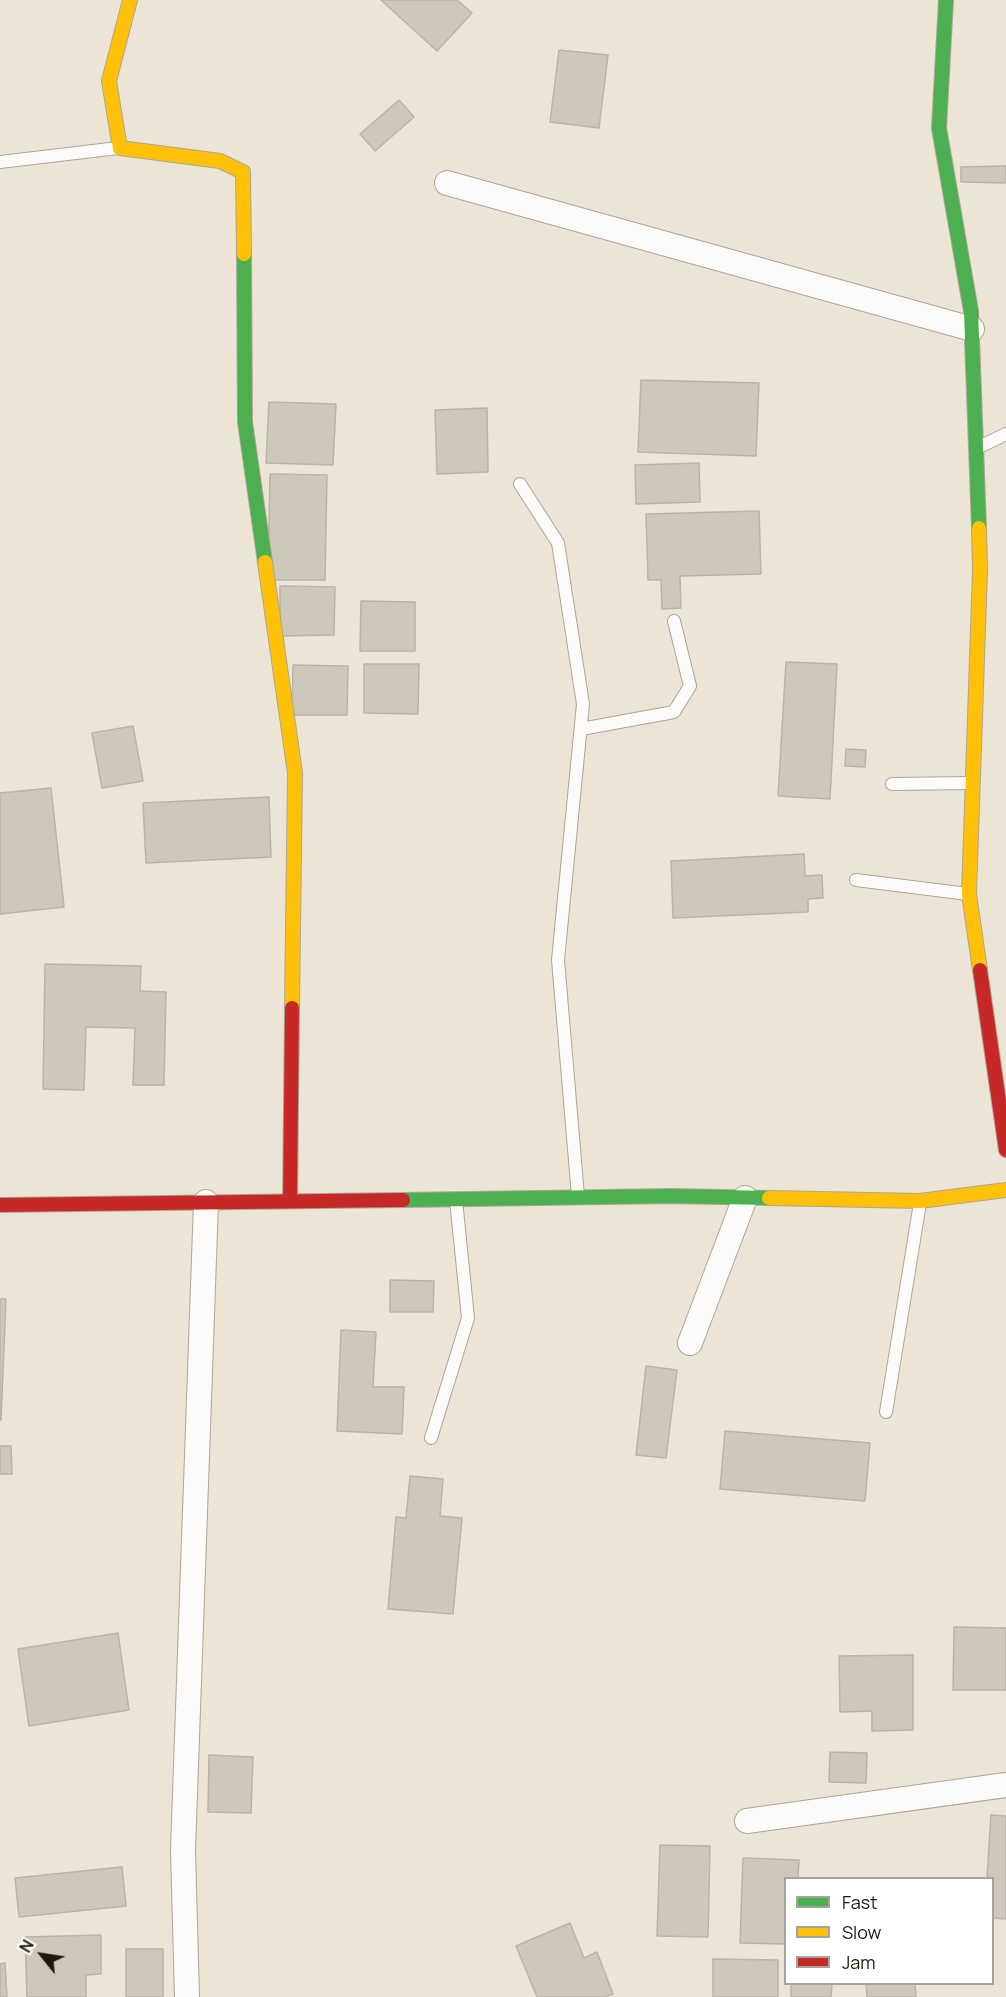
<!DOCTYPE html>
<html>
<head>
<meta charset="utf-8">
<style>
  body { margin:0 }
  #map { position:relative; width:1006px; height:1997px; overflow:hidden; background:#ece4d4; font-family:Manrope,sans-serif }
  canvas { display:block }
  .legend { position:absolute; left:784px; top:1877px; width:210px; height:108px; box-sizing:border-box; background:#fff; border:2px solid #a5a39e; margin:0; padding:8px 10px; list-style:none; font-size:18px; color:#1e190d }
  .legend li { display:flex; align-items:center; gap:12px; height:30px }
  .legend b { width:30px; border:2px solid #a5a39e }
  .north { position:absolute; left:12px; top:1925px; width:60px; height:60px; -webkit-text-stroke:4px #fff; paint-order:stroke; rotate:300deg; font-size:16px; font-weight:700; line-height:24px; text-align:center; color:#1e190d }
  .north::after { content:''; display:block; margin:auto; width:21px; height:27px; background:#1e190d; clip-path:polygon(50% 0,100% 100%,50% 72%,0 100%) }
</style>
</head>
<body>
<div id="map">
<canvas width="1006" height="1997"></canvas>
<ul class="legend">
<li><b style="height:8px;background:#4caf50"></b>Fast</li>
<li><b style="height:8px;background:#ffc107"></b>Slow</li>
<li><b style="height:8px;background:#c62828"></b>Jam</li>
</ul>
<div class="north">N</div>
</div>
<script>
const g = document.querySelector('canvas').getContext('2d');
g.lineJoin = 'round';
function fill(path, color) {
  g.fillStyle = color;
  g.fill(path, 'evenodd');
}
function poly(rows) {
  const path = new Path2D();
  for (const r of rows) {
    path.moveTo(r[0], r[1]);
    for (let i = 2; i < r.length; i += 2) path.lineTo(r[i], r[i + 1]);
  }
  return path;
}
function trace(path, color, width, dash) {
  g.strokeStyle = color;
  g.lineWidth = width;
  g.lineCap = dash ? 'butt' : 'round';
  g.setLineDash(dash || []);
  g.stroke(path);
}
const building = poly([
  [381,0,457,0,472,13,437,51,381,0],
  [559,50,608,55,599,128,550,122,559,50],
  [399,100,414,117,375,151,360,134,399,100],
  [1006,166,1006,183,961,182,961,167,1006,166],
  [641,380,759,383,756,456,638,452,641,380],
  [269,402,336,404,333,465,266,463,269,402],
  [487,408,488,472,437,474,435,410,487,408],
  [699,463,700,502,636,504,635,465,699,463],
  [270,474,327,475,325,580,268,580,270,474],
  [759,511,761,574,680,576,681,608,662,609,661,580,648,580,646,514,759,511],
  [280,586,335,587,334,635,280,636,280,586],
  [361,601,415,602,415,651,360,651,361,601],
  [786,662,837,664,830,799,778,796,786,662],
  [364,664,419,664,418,714,364,713,364,664],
  [293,665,348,666,347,715,292,715,293,665],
  [133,726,143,781,102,788,92,733,133,726],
  [846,749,866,750,865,767,845,766,846,749],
  [51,788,64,907,0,914,0,793,51,788],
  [269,797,271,857,146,863,143,803,269,797],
  [804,854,805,876,822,875,823,898,808,899,808,912,673,918,671,861,804,854],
  [45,964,141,966,140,991,166,992,164,1085,133,1085,135,1028,86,1027,84,1090,43,1089,45,964],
  [390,1280,434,1281,433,1312,390,1312,390,1280],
  [0,1299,6,1299,1,1420,0,1420,0,1299],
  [341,1330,376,1332,373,1387,404,1387,402,1434,337,1431,341,1330],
  [646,1366,677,1370,666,1458,636,1455,646,1366],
  [725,1431,870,1443,865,1501,720,1489,725,1431],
  [0,1446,11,1446,12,1474,0,1474,0,1446],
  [410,1476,443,1479,440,1516,462,1518,453,1614,388,1609,396,1517,406,1518,410,1476],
  [954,1627,1006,1628,1006,1690,953,1690,954,1627],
  [118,1633,129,1710,29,1726,18,1649,118,1633],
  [913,1655,913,1730,872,1731,872,1711,840,1712,839,1656,913,1655],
  [830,1752,867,1753,866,1783,829,1782,830,1752],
  [209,1755,253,1757,251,1813,208,1812,209,1755],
  [991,1815,1006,1816,1006,1919,992,1918,992,1878,987,1878,991,1815],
  [660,1845,710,1846,708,1937,657,1936,660,1845],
  [743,1858,799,1860,798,1878,786,1878,786,1944,740,1943,743,1858],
  [122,1867,126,1906,19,1917,15,1878,122,1867],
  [570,1923,584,1958,597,1952,613,1994,605,1997,537,1997,516,1946,570,1923],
  [101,1935,101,1974,86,1975,86,1997,27,1997,25,1937,101,1935],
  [126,1949,163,1949,163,1997,126,1997,126,1949],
  [713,1959,778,1960,778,1997,713,1997,713,1959],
  [5,1963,7,1997,0,1997,0,1964,5,1963],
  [791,1984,832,1984,831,1997,791,1997,791,1984],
  [866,1984,915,1984,916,1997,867,1997,866,1984]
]);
const lane = poly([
  [0,162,118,148],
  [977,448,1006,434],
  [520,484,558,543,583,704,558,960,578,1196],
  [581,729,674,712,690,686,674,621],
  [892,784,972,783],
  [856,880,968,894],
  [886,1412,920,1203],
  [431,1438,468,1318,456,1200]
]);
const street = poly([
  [447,183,972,329],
  [690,1343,745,1198],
  [747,1821,1006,1785],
  [187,1997,183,1850,206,1202]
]);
const fast = poly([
  [946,0,939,128,971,311,979,528],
  [244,254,245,422,265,562],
  [403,1200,672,1196,769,1198]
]);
const slow = poly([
  [130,0,109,81,120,148,220,161,243,172,244,254],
  [979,528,980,570,969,894,980,970],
  [265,562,295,773,292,1008],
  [769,1198,920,1201,1006,1190]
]);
const jam = poly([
  [980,970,1006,1150],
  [290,1201,292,1008],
  [0,1205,403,1200]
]);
fill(building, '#cec8bb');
trace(building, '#b9b4a7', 1.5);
trace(lane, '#aca599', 14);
trace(street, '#aca599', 26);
trace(fast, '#aca599', 16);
trace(slow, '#aca599', 16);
trace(jam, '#aca599', 16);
trace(lane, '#fcfbf9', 12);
trace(street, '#fcfbf9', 24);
trace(fast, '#4caf50', 14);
trace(slow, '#ffc107', 14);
trace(jam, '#c62828', 14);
</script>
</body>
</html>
